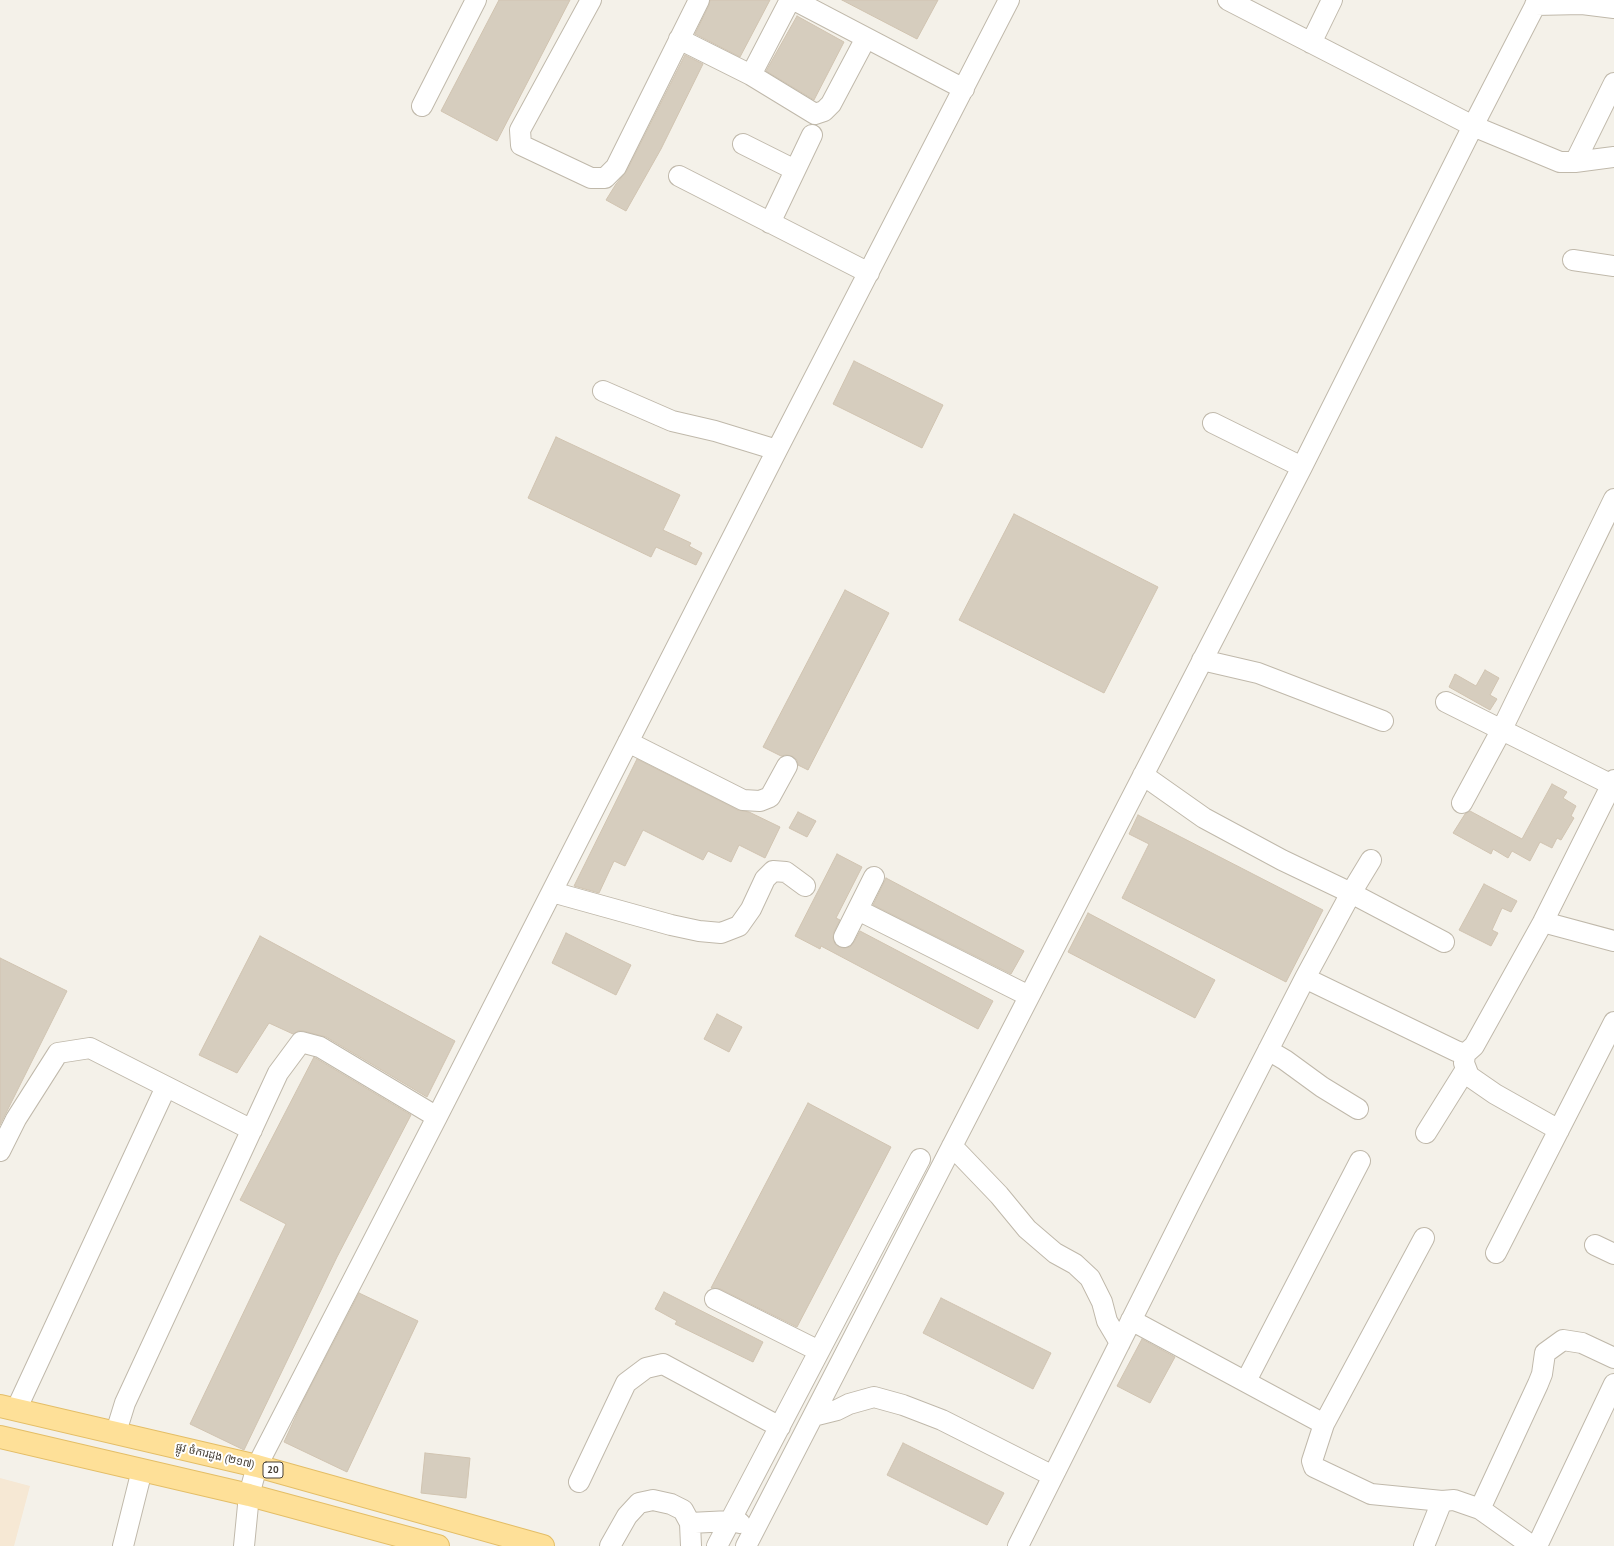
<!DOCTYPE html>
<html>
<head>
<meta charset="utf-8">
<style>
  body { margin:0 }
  canvas { display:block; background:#f4f1e9 }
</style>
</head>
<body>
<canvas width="1614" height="1546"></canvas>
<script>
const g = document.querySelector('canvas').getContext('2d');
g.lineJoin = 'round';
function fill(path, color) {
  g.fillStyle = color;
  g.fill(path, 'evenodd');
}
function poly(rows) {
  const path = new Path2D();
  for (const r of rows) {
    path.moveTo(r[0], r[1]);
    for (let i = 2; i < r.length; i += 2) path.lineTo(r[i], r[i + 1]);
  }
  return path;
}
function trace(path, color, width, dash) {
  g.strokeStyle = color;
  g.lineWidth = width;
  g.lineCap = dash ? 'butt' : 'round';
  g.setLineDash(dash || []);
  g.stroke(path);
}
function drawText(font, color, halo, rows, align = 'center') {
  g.font = font + ' "PT Sans","Noto Sans Khmer",sans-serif';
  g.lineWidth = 4;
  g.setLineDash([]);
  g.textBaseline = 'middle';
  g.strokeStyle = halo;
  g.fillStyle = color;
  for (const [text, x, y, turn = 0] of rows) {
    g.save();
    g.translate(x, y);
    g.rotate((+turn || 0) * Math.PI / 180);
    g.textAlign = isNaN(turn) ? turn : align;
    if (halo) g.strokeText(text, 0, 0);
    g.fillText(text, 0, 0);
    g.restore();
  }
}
const commercial = poly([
  [0,1478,30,1486,14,1546,0,1546]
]);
const building = poly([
  [499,0,570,0,497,141,441,111,499,0],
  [710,0,770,0,740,57,695,34,709,5,710,0],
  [842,0,938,0,917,39,842,0],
  [797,16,844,42,814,100,766,71,797,16],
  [685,55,703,64,661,149,626,211,606,200,616,184,626,172,685,55],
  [854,361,943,405,922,448,833,404,854,361],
  [556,437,680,495,663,530,691,543,689,546,702,553,696,565,656,547,651,557,528,498,556,437],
  [1014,514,1158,587,1104,693,959,620,1014,514],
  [845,590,889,613,808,770,798,765,797,760,792,756,786,755,781,756,763,747,845,590],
  [1485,670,1499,678,1490,695,1497,699,1490,710,1449,687,1455,674,1476,686,1485,670],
  [637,759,738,810,749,812,780,827,765,858,739,845,731,862,708,851,703,860,643,830,625,866,614,861,599,893,574,886,637,759],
  [1552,784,1567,792,1563,798,1576,806,1571,816,1574,818,1561,840,1557,838,1552,848,1540,842,1530,861,1512,851,1508,858,1493,849,1491,854,1453,833,1465,814,1470,811,1522,839,1552,784],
  [798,812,816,821,807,837,789,828,798,812],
  [1138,815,1323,910,1286,982,1122,898,1149,844,1129,834,1138,815],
  [837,854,862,867,836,918,840,920,834,932,833,938,835,944,839,947,844,948,850,947,854,942,860,931,993,1001,978,1029,821,946,820,949,795,936,837,854],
  [886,878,1024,951,1011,974,873,905,886,878],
  [1484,884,1517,901,1511,912,1502,908,1492,930,1498,933,1491,946,1459,930,1484,884],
  [1088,913,1215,980,1195,1018,1068,952,1088,913],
  [566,933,631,965,616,995,552,963,566,933],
  [260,936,455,1041,427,1097,326,1037,303,1031,298,1031,293,1034,269,1023,237,1073,199,1055,260,936],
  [0,958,67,991,0,1125,0,958],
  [717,1014,742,1027,729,1052,704,1039,717,1014],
  [314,1057,411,1115,337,1257,244,1450,190,1424,286,1224,240,1200,314,1057],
  [808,1103,891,1147,797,1327,720,1289,711,1288,808,1103],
  [664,1292,763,1342,753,1362,675,1324,677,1321,655,1309,664,1292],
  [359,1293,418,1321,347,1472,284,1442,301,1405,359,1293],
  [941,1298,1051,1353,1033,1389,923,1333,941,1298],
  [1142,1339,1175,1357,1150,1403,1117,1386,1142,1339],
  [903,1443,1004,1493,987,1525,887,1475,903,1443],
  [425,1453,470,1458,466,1498,421,1493,425,1453]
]);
const minor = poly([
  [591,0,520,130,521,145,591,178,605,178,616,167,699,0],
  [794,0,964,89],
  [1228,0,1473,126,1560,162,1575,162,1614,157],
  [1535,5,1582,4,1614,8],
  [679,39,751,75,815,114,824,111,831,104,866,38],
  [1311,43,1332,0],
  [751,75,790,0],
  [422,106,476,0],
  [743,144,795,170],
  [1575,162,1614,83],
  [679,176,869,273],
  [770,223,812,135],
  [1573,260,1614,266],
  [603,391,672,421,715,431,777,450],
  [1213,423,1302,467],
  [1202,660,1258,673,1383,721],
  [1446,702,1614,786],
  [628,742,743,800,760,801,770,797,787,766],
  [1143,775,1204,818,1282,860,1351,893,1444,942],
  [1462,803,1502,729,1614,499],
  [552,892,671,925,699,931,721,933,739,926,751,909,765,879,773,871,786,872,805,886],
  [858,910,1029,996],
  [1543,922,1614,941],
  [844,937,874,877],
  [1305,978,1456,1051,1465,1054],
  [1268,1050,1285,1060,1322,1087,1358,1109],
  [1559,1130,1495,1094,1469,1076,1464,1063,1465,1054,1474,1046,1543,922,1614,780],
  [1426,1133,1466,1069],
  [952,1146,999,1195,1027,1229,1055,1253,1075,1264,1090,1278,1102,1302,1107,1321,1120,1343],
  [0,1151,16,1119,58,1053,90,1048,252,1130],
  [1424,1238,1324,1424,1312,1461,1314,1467,1371,1494,1442,1501,1454,1500,1480,1509,1532,1546],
  [1595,1245,1614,1254],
  [1496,1253,1614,1022],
  [715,1299,819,1351],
  [1131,1320,1324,1424],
  [1246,1381,1360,1161],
  [16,1410,166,1087],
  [813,1416,837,1410,849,1404,874,1397,903,1405,942,1420,1053,1476],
  [116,1432,125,1403,278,1073,301,1042,320,1047,437,1117],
  [579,1482,626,1383,646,1368,663,1364,780,1427],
  [1480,1509,1538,1384,1542,1374,1545,1353,1563,1340,1582,1343,1614,1358],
  [690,1523,730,1521,740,1523],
  [123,1546,142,1470],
  [244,1546,249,1495,257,1466,437,1117,777,450,1009,0],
  [610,1546,627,1516,639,1503,653,1500,671,1504,683,1510,690,1523,691,1546],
  [717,1546,920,1159],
  [746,1546,1302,467,1473,126,1538,0],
  [1018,1546,1190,1203,1305,978,1351,893,1371,860],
  [1424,1546,1442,1501],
  [1537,1546,1614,1384]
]);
const major = poly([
  [0,1406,257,1466,543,1546],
  [0,1437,249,1495,438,1546]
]);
const shields = [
  [273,1470,20]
];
const shieldNames = [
  ["20",273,1470]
];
const streetNames = [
  ["ផ្លូវ ចំការដូង (២១៧)",215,1456,13]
];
fill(commercial, '#f6e8d4');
fill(building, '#d6cdbe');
trace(building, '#d1c4b1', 1);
trace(minor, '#c0b9ab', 22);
trace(major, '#e4be67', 24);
trace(minor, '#fff', 20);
trace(major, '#fee098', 22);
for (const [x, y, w] of shields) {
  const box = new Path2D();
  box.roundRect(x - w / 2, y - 8, w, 16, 3);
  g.fillStyle = '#fff';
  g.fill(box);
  trace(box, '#484137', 1);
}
drawText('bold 10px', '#484137', null, shieldNames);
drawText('11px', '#484137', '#fff', streetNames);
</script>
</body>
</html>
